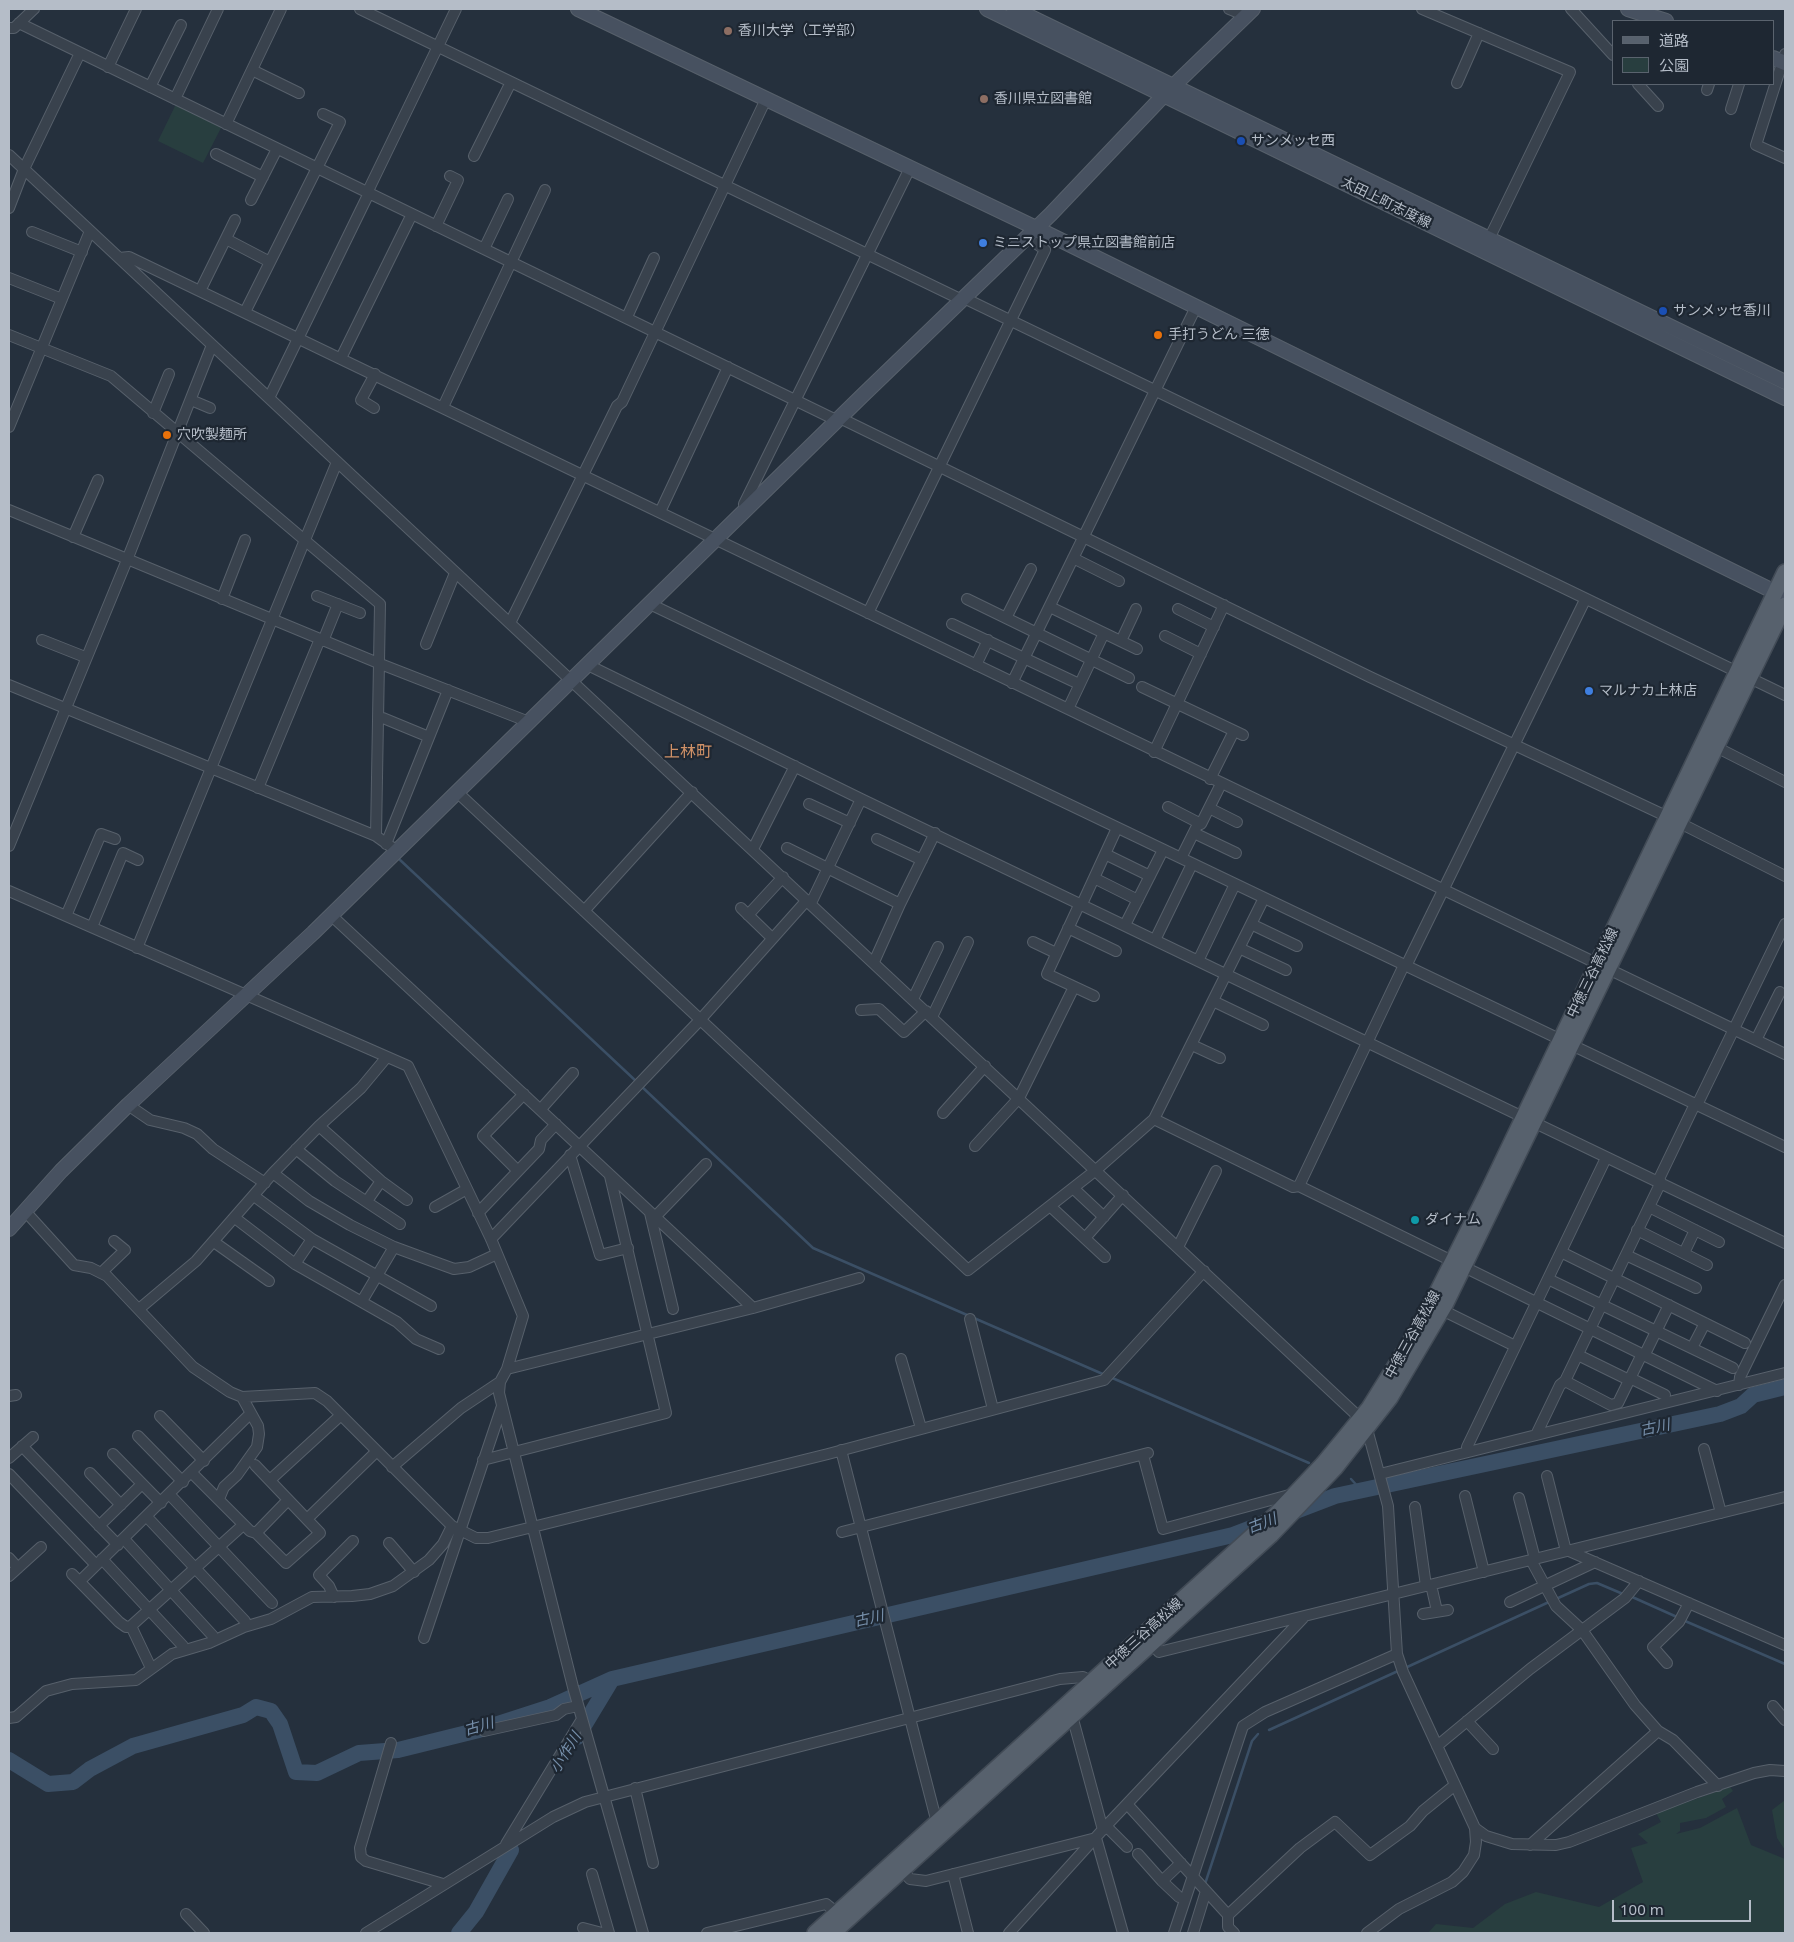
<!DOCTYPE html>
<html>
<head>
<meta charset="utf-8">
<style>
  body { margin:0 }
  #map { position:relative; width:1794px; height:1942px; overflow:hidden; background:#25303d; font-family:"Noto Sans","Noto Sans JP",sans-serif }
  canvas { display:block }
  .frame { position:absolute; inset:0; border:10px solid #b5bdc8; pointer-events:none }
  .legend { position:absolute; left:1612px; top:20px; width:162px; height:65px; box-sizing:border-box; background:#1e2732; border:1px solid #5a636e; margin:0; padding:6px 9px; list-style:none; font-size:15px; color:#b5bdc8 }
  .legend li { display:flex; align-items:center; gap:10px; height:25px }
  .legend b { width:25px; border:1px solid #5a636e }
  .scale { position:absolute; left:1612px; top:1900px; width:139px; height:22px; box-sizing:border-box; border:2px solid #b5bdc8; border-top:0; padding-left:6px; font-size:15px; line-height:18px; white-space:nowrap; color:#b5bdc8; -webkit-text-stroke:4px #1e2732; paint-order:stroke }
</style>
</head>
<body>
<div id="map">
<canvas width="1794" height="1942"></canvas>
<div class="frame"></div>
<ul class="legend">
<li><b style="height:6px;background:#57616d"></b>道路</li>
<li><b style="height:14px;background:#283e3f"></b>公園</li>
</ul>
<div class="scale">100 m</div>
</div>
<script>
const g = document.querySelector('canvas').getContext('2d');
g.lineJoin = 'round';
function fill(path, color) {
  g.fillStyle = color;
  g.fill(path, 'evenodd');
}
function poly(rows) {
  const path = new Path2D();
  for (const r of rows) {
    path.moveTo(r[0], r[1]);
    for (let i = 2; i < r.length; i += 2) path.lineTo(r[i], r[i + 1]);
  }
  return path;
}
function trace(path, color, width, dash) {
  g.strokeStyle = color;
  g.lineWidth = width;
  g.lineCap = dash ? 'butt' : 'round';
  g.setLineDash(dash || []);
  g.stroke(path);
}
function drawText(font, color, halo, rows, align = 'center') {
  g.font = font + ' "Noto Sans","Noto Sans JP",sans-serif';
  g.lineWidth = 4.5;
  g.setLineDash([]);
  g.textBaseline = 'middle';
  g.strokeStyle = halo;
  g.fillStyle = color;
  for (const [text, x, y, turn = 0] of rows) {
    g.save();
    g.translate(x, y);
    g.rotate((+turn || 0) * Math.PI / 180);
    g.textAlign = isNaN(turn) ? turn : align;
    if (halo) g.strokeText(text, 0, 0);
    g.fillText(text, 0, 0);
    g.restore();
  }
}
const green = poly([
  [176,104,222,126,203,163,158,141],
  [1730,1787,1733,1791,1722,1799,1726,1807,1706,1818,1680,1823,1680,1831,1676,1834,1700,1828,1737,1808,1751,1845,1785,1859,1785,1933,1428,1933,1436,1924,1473,1928,1505,1904,1536,1892,1599,1907,1643,1882,1631,1848,1648,1843,1638,1834,1661,1822,1656,1813],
  [1785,1800,1785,1850,1777,1838,1772,1810]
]);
const stream = poly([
  [399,859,637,1082],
  [641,1086,813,1248,1105,1375],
  [1110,1377,1309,1463],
  [1351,1479,1361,1490],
  [1630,1596,1677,1617],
  [1556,1599,1589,1584,1597,1583,1623,1594],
  [1685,1621,1785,1664],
  [1405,1668,1549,1602],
  [1269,1730,1398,1671],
  [1205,1884,1252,1741,1258,1734]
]);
const river = poly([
  [577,1737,612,1679],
  [9,1760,48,1784,73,1782,90,1769,133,1746,243,1715,256,1707,271,1711,280,1724,296,1772,317,1773,359,1753,398,1750,479,1730,550,1707,612,1679,1233,1535,1335,1496,1720,1414,1741,1406,1753,1395,1785,1387],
  [459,1933,476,1912,511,1850]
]);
const street = poly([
  [360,9,962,300],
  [1229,9,1246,16],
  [1422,9,1570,72,1489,239],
  [1571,9,1613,55],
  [19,23,838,421],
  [9,28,14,28,34,9],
  [1785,54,1756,145,1785,158],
  [108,67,136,9],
  [252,70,299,93],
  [1457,83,1479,33],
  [1638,84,1658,106],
  [150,87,181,25],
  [1707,90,1709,84],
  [175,99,218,9],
  [1731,109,1739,84],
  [226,124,281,9],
  [216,154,263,177],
  [9,155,1361,1419,1367,1429,1388,1506,1397,1654,1403,1672,1475,1828,1476,1842,1474,1855,1463,1872,1452,1882,1399,1909,1367,1933],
  [474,156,511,82],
  [367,193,456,9],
  [251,200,277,149],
  [9,208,24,169,80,53],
  [436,226,458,180,450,176],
  [32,232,82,252],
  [226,239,270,262],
  [484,249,508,199],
  [119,258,129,257,1785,1054],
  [9,278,62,299],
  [200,291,235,220],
  [964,298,1785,695],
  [245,312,340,122,323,114],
  [627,317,654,258],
  [9,335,111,376,380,604,376,836],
  [341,358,412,214],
  [269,398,369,193],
  [191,400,210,408],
  [443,407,545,190],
  [374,408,361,400,375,374],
  [153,413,169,374],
  [840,418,1370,677,1668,817,1785,876],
  [9,427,90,231],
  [748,508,744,504,910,168],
  [9,510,378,663,529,722],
  [660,512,728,367],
  [73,537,98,480],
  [1073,558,1119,581],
  [317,596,360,613],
  [222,599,245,540],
  [967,599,1129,678],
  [650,604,1785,1147],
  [1050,607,1137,649],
  [1178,609,1214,627],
  [868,613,1045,250,1027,237],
  [1006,618,1031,569],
  [510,623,617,406,622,402,766,99],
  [952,624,1079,684],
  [1165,636,1201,654],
  [42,640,85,657],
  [323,641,338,604],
  [1121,641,1136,609],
  [426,644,455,573],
  [588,665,861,799,1785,1243],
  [976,665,988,640],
  [1012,683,1196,307],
  [9,685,376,836,397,851],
  [1142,687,1243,735],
  [1068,709,1104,633],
  [383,718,429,737],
  [1716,747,1785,782],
  [1154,752,1224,605],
  [1210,779,1234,731],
  [258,788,320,639],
  [457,792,968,1270,1096,1170,1154,1119,1293,1187,1299,1186],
  [809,804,850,823],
  [1168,807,1201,824,1221,784],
  [1209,808,1237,822],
  [1194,833,1236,853],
  [877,839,922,860],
  [386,844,448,690],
  [9,846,127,560,212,345],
  [787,848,900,904,935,833],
  [753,849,795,766],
  [1105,854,1150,876],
  [1181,858,1196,828],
  [1094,878,1138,900],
  [9,891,408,1066,491,1239,523,1316,507,1369],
  [811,903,861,799],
  [1080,903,1047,974,1094,996],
  [1082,904,1117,828],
  [741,908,772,938],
  [584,911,692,792],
  [748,915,783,877],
  [66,916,101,834,115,839],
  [332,916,753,1308],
  [1251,924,1297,946],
  [1125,925,1163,850],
  [92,927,123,853,138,860],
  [1068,928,1116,951],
  [1155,940,1192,864],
  [1033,942,1056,953],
  [137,948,337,462],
  [1239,948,1286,970],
  [1198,961,1235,884],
  [874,962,900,904],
  [1404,965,1299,1186,1717,1391],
  [1406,966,1585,600],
  [913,999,938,947],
  [1213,1001,1263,1025],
  [861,1010,879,1009,904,1032,926,1011],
  [932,1017,968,942],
  [1756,1040,1780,992],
  [1192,1045,1220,1058],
  [128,1105,150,1120,184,1128,197,1134,213,1149,265,1183],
  [1697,1105,1785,924],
  [541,1109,573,1073],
  [943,1113,985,1066],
  [1154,1119,1264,898],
  [319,1126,381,1181,407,1200],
  [975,1146,1019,1098,1074,987],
  [296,1149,335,1181,400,1224],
  [570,1155,600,1255,628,1248],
  [518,1171,483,1136,524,1094],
  [273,1173,309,1201,350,1225,394,1247,432,1261,454,1269,469,1267,497,1254],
  [1658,1181,1695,1104],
  [1073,1188,1104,1217],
  [254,1196,312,1239,431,1306],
  [367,1201,381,1181],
  [1050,1206,1105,1257],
  [435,1207,467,1189],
  [1649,1207,1719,1242],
  [478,1213,539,1149,541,1140,556,1124],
  [650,1213,673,1309],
  [655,1217,706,1164],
  [235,1218,295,1264,397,1322,416,1339,439,1349],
  [1637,1230,1707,1265],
  [1085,1238,1123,1195],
  [491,1239,700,1020,807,900],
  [214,1242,269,1281],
  [1178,1247,1216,1171],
  [1561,1252,1745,1343],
  [1684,1253,1695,1230],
  [1626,1255,1696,1288],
  [295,1264,312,1239],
  [101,1273,125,1250,114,1241],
  [1548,1279,1733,1368],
  [362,1301,394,1247],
  [139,1309,196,1261,273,1173,319,1126,361,1088,386,1058],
  [1442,1310,1515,1346],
  [970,1319,993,1409],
  [1692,1348,1705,1323],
  [1642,1354,1618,1403,1611,1405,1565,1381,1661,1182],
  [1578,1355,1629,1380],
  [1644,1356,1669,1305],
  [901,1359,921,1428],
  [1630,1378,1665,1395],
  [1739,1385,1740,1377,1785,1285],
  [9,1396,16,1395],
  [160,1416,204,1461],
  [1536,1435,1560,1385,1565,1381],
  [138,1436,183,1482],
  [22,1446,118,1545],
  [1467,1447,1606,1158],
  [1704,1449,1721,1513],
  [841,1450,938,1827],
  [113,1454,161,1503],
  [1143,1455,1163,1529,1293,1494],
  [9,1458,33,1437],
  [483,1460,666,1413,610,1176],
  [392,1467,461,1408,500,1382],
  [90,1473,121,1505],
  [192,1473,250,1531,256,1533,286,1563,320,1533,255,1465],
  [9,1474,96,1565],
  [1380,1474,1785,1373],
  [1547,1476,1566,1551],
  [270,1480,341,1415],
  [170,1495,272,1603],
  [1465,1496,1484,1572],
  [1519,1498,1535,1559],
  [219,1499,224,1487,237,1475,257,1447,259,1434,258,1426,242,1397],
  [1415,1507,1426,1586],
  [147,1517,245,1621],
  [307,1519,377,1451],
  [99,1526,142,1484],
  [452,1526,476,1538,488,1538,828,1454,1104,1380,1204,1271],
  [842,1532,1148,1453],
  [256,1533,288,1500],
  [124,1539,213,1636],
  [389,1543,414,1572],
  [1569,1551,1785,1645],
  [9,1558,18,1568],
  [102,1559,183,1646],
  [1531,1560,1556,1606,1582,1630,1635,1705,1658,1731,1673,1740,1718,1786],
  [72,1574,119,1622,126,1627,131,1626,243,1525],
  [9,1576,41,1547],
  [80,1581,250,1414],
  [1431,1585,1437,1611],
  [334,1597,329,1586,319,1575,353,1541],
  [1510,1602,1595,1562],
  [1423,1614,1448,1610],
  [131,1626,151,1668],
  [424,1638,502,1406],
  [1148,1639,1159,1652,1785,1497],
  [1667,1663,1653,1647,1679,1622,1689,1603],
  [1773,1706,1785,1720],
  [9,1718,16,1717,46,1691,72,1684,136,1680,172,1654,209,1643,244,1627,271,1619,312,1597,352,1596,370,1594,393,1586,429,1560,443,1544,452,1526,327,1401,315,1393,242,1397,230,1392,193,1367,107,1276,91,1268,74,1265,25,1211],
  [1069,1718,1074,1723,1103,1830],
  [1467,1721,1493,1749],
  [484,1731,556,1715,564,1709,578,1706],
  [391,1743,360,1848,361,1857,366,1861,443,1884],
  [1437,1746,1530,1669,1625,1598,1639,1581],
  [635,1788,653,1863],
  [1127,1804,1228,1915,1228,1927,1234,1933],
  [1106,1826,1127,1847],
  [1475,1828,1486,1836,1512,1844,1556,1845,1569,1842,1697,1792,1754,1773,1770,1770,1785,1771],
  [506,1844,582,1719],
  [1530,1845,1658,1731],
  [1138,1854,1162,1881,1181,1863],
  [898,1866,910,1879,926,1881,1096,1838,1123,1933],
  [592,1874,609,1933],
  [953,1874,968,1933],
  [1162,1881,1179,1897],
  [186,1914,204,1933],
  [1228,1915,1300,1848,1335,1822,1370,1855,1410,1826,1423,1811,1455,1785],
  [583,1928,602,1933],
  [366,1933,553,1817,585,1802,1060,1679,1083,1677,1096,1684],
  [643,1933,573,1687,502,1405,499,1393,500,1382,507,1369,753,1308,859,1278],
  [707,1933,826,1904,842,1917],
  [1009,1933,1106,1826,1303,1618],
  [1174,1933,1243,1726,1265,1712,1397,1654],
  [1193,1933,1206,1891]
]);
const secondary = poly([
  [578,9,1036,228,1785,597],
  [987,9,1785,398],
  [1014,9,1785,382],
  [1628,9,1666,21],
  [1773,58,1785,63],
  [9,1229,61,1171,128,1105,313,933,863,395,1051,214,1165,94,1253,9]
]);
const primary = poly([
  [815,1933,1275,1515,1323,1464,1369,1408,1420,1326,1490,1187,1785,572],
  [833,1933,1271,1535,1336,1467,1390,1398,1445,1305,1785,605]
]);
const markers = [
  [728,31,5,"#8d6e63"],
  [984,99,5,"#8d6e63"],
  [1241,141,5,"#1a4fb4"],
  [983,243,5,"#3f7fe0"],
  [1663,311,5,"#1a4fb4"],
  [1158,335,5,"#e8710a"],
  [167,435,5,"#e8710a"],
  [1589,691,5,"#3f7fe0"],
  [1415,1220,5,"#0f9aa8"]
];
const poiNames = [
  ["香川大学（工学部）",738,31],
  ["香川県立図書館",994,99],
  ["サンメッセ西",1251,141],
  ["ミニストップ県立図書館前店",993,243],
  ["サンメッセ香川",1673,311],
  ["手打うどん 三徳",1168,335],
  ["穴吹製麺所",177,435],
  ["マルナカ上林店",1599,691],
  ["ダイナム",1425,1220]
];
const streetNames = [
  ["太田上町志度線",1386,203,26],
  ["中徳三谷高松線",1593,973,-64],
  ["中徳三谷高松線",1413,1335,-61],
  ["中徳三谷高松線",1144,1634,-42]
];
const waterNames = [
  ["古川",1655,1428,-12],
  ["古川",1262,1524,-21],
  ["古川",869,1619,-13],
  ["古川",479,1727,-16],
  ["小作川",566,1753,-58]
];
const quarterNames = [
  ["上林町",688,752]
];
fill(green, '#283e3f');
trace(stream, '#3b4f65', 2.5);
trace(river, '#3b4f65', 16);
trace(street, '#57606b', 12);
trace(secondary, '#57606b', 16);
trace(primary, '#424b56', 18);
trace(street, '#39424d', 10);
trace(secondary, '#475160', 14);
trace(primary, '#57616d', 15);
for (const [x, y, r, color] of markers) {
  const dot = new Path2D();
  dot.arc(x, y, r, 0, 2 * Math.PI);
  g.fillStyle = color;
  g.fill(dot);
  trace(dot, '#1e2732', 2);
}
drawText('14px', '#b5bdc8', '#1e2732', poiNames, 'left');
drawText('14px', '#b5bdc8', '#1e2732', streetNames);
drawText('italic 15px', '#768faa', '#1e2732', waterNames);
drawText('16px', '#d09167', '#1e2732', quarterNames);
</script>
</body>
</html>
